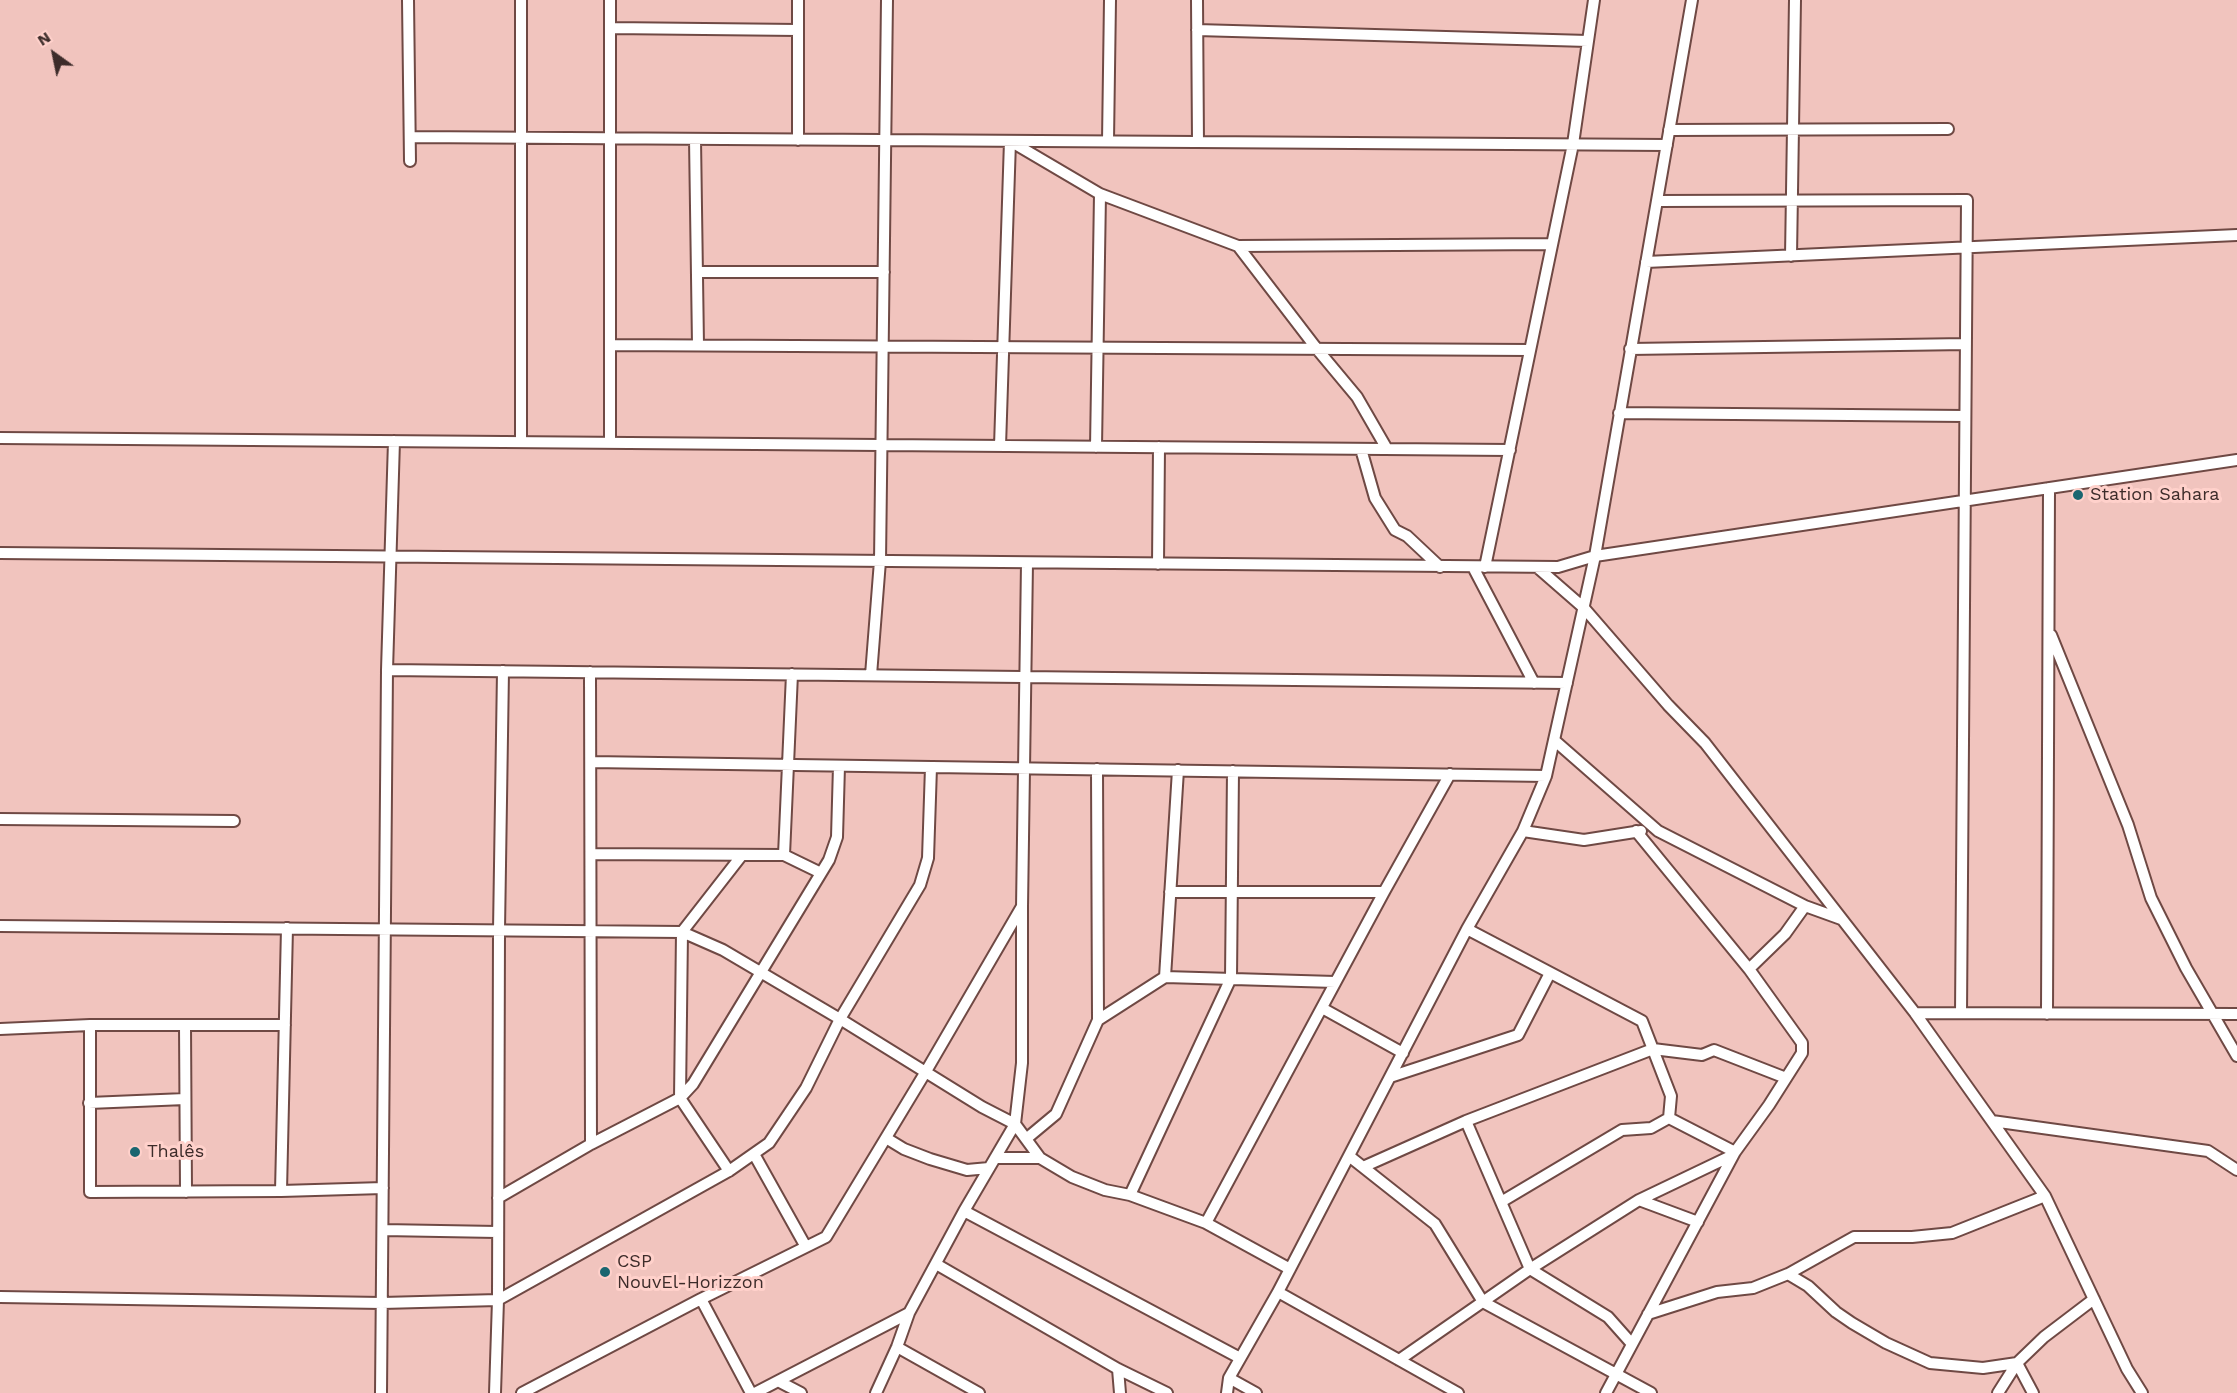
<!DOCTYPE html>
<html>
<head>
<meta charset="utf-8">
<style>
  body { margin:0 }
  #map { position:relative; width:2237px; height:1393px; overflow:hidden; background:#f1c4be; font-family:"Work Sans",sans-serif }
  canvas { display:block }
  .north { position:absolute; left:24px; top:24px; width:60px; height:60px; -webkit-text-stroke:4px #ffd1cb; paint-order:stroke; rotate:327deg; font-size:16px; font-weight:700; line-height:24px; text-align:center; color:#3d2c2a }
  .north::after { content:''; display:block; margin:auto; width:21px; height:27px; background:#3d2c2a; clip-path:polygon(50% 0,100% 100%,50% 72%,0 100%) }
</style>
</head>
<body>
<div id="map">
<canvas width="2237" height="1393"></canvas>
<div class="north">N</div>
</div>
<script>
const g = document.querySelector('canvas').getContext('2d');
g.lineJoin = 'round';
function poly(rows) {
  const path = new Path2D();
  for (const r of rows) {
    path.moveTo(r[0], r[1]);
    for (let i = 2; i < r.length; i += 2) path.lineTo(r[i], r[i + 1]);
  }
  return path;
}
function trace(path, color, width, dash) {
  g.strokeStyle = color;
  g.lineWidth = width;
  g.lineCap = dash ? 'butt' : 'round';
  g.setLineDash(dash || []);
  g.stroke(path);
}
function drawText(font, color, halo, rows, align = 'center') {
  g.font = font + ' "Work Sans",sans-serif';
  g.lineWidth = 6;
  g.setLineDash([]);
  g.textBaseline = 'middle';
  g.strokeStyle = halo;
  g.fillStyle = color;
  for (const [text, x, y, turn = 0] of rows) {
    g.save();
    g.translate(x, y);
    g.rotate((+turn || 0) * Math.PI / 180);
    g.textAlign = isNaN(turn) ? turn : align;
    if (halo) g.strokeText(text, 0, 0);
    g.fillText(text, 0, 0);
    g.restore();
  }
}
const minor = poly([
  [408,0,410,161],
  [521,0,521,442],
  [610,0,610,443],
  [1197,0,1198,142],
  [610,28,798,30],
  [1197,30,1588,41],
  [1669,130,1948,129],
  [410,137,1667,145],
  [695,139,698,345],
  [798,140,798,0],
  [1108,141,1110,0],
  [1657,201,1967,200,1961,1013],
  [1238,246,1552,244],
  [1791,256,1795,0],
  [1646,262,2237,235],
  [697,272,884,272],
  [610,345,1530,350],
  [1630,349,1966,344],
  [1619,413,1965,416],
  [0,438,1510,450],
  [1000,446,1010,141,1100,194,1238,246,1317,349,1357,397,1387,449],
  [1096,447,1100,194],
  [1361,449,1375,498,1395,530,1407,536,1440,567],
  [0,553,1558,567,1595,556,2237,460],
  [1158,564,1159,447],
  [1473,567,1534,683],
  [1485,567,1573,144,1594,0],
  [1537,567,1584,608,1668,705,1705,743,1915,1013,2045,1196,2127,1369,2142,1393],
  [2051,635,2128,825,2151,898,2186,968,2237,1056],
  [387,670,1567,683],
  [590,672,591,1144],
  [871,675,880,561,887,0],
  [1554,740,1658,831,1805,906,1841,919],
  [591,762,1546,776],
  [1097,769,1098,1020],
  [0,819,234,821],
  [1523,831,1584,840,1641,831],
  [591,854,784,855,821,873],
  [784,855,792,674],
  [1170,892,1384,892],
  [0,926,682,932,723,950,840,1019,982,1107,1015,1124,1040,1158,995,1158],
  [1467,929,1642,1021,1671,1096,1669,1118],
  [1749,969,1785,934,1805,906],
  [1165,977,1178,770],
  [1322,1008,1403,1053],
  [1915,1013,2237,1014],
  [2047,1014,2049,488],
  [90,1025,90,1192,281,1191,383,1188],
  [185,1025,186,1192],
  [0,1029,90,1025,285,1025],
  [1390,1077,1518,1035,1550,973],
  [89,1103,185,1099],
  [1669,1118,1735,1152],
  [1466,1121,1530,1269,1608,1317,1632,1344],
  [1992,1121,2208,1151,2237,1170],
  [886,1138,904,1149,930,1159,967,1170,989,1168],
  [1026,1139,1056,1114,1098,1020,1165,977,1335,982],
  [754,1154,806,1247],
  [1349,1156,1435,1224,1483,1302,1651,1393],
  [1040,1158,1072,1177,1105,1190,1130,1195,1231,978,1233,771],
  [1363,1167,1466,1121,1653,1049,1702,1055,1714,1050,1786,1078],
  [729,1171,680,1098,682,932,742,855],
  [281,1191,287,928],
  [1130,1195,1206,1223,1290,1269],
  [498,1198,591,1144,680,1098,693,1084,829,860,837,837,839,766],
  [1639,1200,1733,1155],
  [1501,1202,1622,1130,1651,1128,1669,1118],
  [964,1211,1240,1358],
  [1206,1223,1384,892,1450,774],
  [383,1230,497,1232],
  [936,1264,1118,1369,1167,1393],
  [1788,1274,1808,1286,1836,1312,1852,1323,1886,1343,1930,1363,1983,1368,2017,1363,2033,1393],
  [1278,1292,1458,1393],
  [0,1297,382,1303,498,1300,729,1171,769,1143,806,1088,840,1019,920,885,928,858,931,767],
  [701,1299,751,1393],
  [1648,1314,1717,1292,1753,1288,1788,1274,1854,1237,1912,1237,1952,1233,2045,1196],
  [897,1347,979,1393],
  [1399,1360,1530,1269,1639,1200,1698,1222],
  [1118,1369,1120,1393],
  [1229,1378,1256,1393],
  [778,1381,801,1393],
  [381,1393,387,670,394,441],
  [495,1393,498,1300,499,930,503,671],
  [522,1393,701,1299,826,1237,925,1073,1021,908],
  [755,1393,909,1313],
  [876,1393,897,1347,909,1313,964,1211,1015,1124,1022,1063,1022,907,1027,563],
  [1227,1393,1229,1378,1278,1292,1467,929,1523,831,1546,776,1595,556,1692,0],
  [1606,1393,1735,1152,1769,1105,1802,1053,1802,1043,1749,969,1636,831],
  [1998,1393,2017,1363,2044,1337,2094,1299]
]);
const markers = [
  [2078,495,6,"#1b6670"],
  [135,1152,6,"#1b6670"],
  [605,1272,6,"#1b6670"]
];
const poiNames = [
  ["Station Sahara",2090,495],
  ["Thalês",147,1152],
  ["CSP",617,1262],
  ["NouvEl-Horizzon",617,1283]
];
trace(minor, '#6f4944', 14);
trace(minor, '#fff', 10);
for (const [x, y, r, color] of markers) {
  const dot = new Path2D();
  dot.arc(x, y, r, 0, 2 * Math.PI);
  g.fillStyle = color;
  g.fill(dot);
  trace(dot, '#ffd1cb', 2);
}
drawText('18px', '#3d2c2a', '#ffd1cb', poiNames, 'left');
</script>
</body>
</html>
